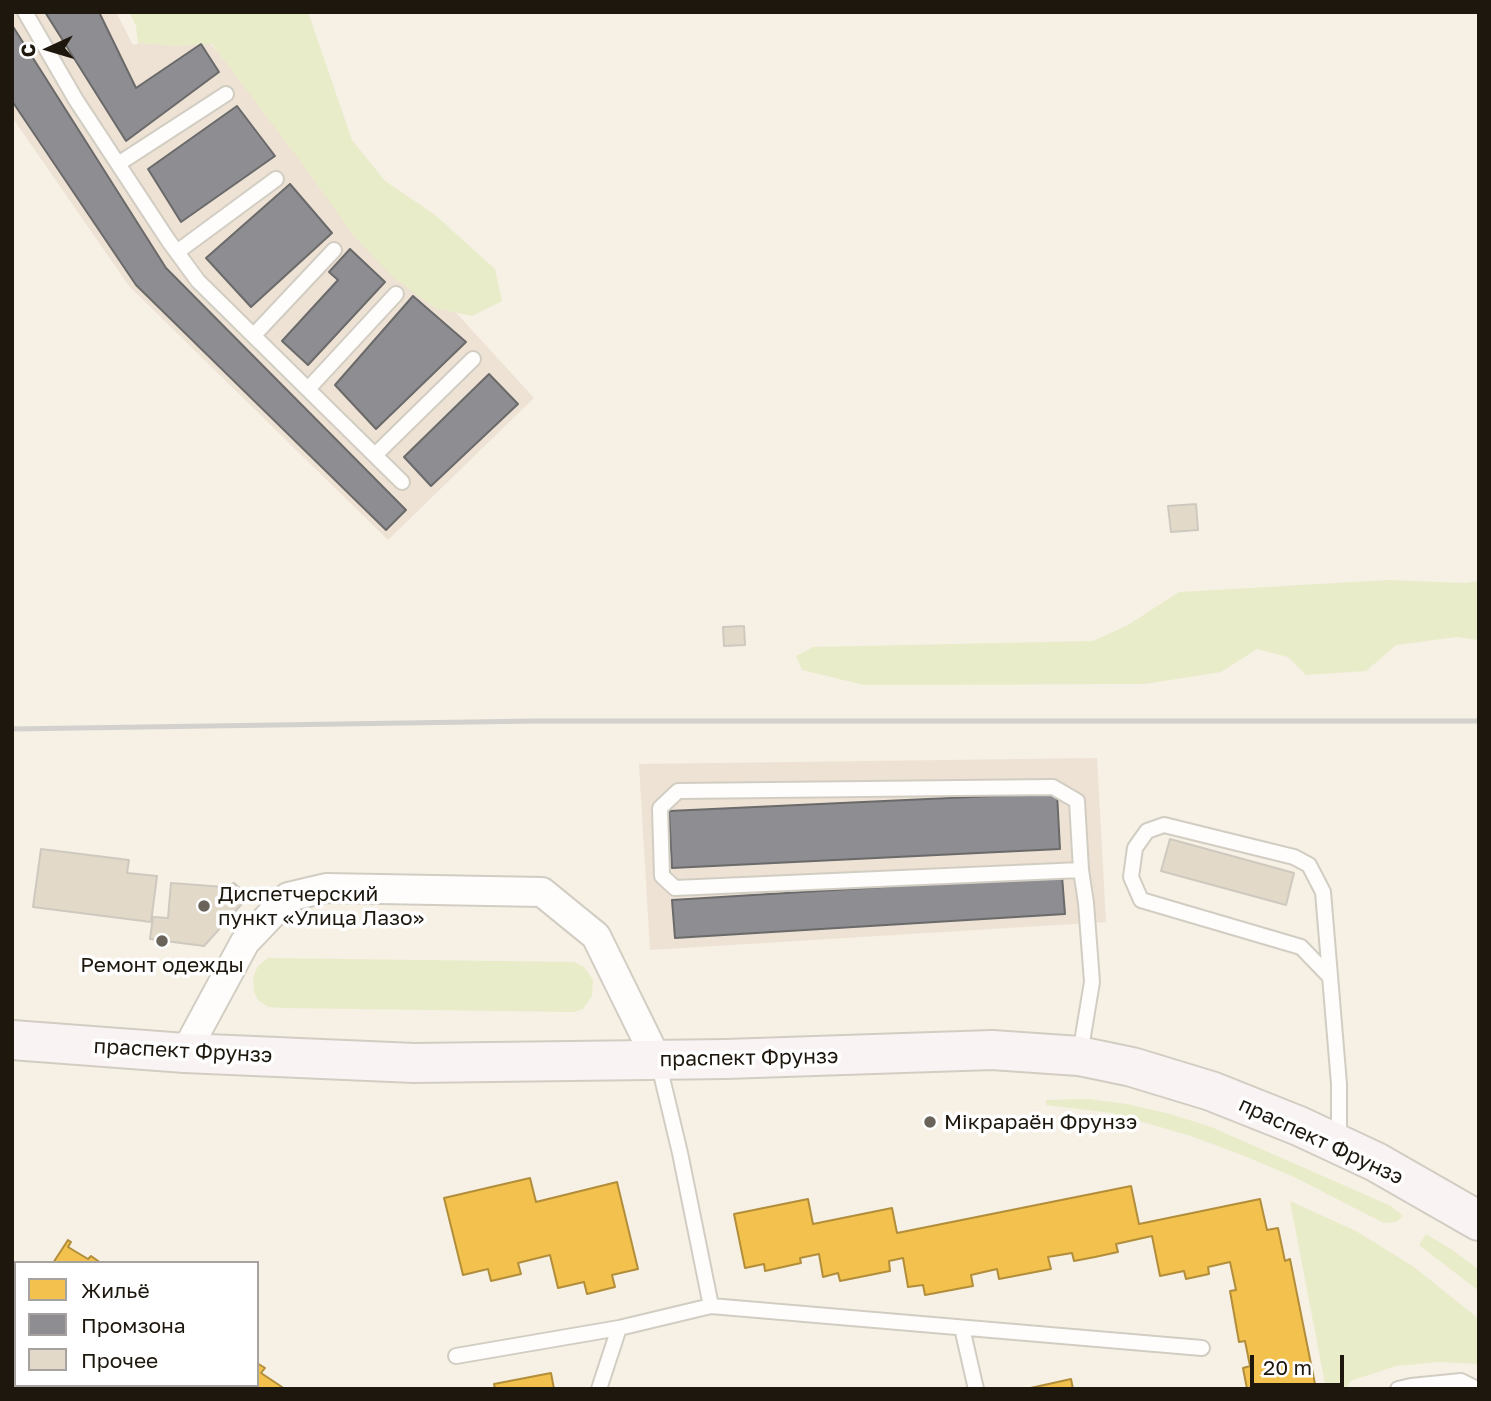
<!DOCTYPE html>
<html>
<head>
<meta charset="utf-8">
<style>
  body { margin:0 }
  #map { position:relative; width:1491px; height:1401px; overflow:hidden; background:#f6f0e5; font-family:"Golos Text",sans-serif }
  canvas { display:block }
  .frame { position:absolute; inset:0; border:14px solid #1d170e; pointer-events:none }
  .legend { position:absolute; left:14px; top:1261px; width:245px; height:126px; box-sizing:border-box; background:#fff; border:2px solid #a5a29f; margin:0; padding:9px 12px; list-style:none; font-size:21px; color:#1d170e }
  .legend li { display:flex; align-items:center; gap:14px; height:35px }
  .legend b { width:35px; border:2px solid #a5a29f }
  .north { position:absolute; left:14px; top:14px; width:70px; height:70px; -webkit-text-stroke:5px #fff; paint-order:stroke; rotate:266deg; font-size:19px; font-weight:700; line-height:28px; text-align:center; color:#1d170e }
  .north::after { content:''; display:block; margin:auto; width:24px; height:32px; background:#1d170e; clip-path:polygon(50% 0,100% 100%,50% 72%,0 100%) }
  .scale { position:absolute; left:1250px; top:1355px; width:94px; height:32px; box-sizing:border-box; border:4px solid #1d170e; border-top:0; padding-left:9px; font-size:21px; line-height:24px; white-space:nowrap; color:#1d170e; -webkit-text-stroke:5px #fff; paint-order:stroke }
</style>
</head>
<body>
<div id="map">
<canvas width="1491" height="1401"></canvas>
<div class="frame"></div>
<ul class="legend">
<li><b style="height:19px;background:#f2c14e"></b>Жильё</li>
<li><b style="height:19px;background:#8d8d92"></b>Промзона</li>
<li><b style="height:19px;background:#e2d9c9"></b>Прочее</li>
</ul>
<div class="north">С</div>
<div class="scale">20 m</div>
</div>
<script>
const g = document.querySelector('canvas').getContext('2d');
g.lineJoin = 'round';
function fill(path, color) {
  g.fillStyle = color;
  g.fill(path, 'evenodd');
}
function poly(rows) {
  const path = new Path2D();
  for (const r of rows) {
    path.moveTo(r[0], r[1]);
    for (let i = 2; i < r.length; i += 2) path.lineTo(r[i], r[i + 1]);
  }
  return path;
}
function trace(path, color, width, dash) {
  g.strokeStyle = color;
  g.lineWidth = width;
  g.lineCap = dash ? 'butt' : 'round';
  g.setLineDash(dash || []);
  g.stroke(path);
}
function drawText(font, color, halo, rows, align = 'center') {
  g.font = font + ' "Golos Text",sans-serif';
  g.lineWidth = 7;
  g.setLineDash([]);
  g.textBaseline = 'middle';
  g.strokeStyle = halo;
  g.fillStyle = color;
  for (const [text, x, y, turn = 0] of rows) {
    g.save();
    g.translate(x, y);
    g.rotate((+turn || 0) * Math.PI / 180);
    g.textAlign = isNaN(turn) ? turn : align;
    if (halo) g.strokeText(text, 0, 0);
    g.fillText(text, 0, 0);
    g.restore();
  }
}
const industrial = poly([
  [12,12,116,12,133,45,195,27,534,398,388,540,129,286,12,117],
  [1097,758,1106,922,650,950,639,764]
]);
const green = poly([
  [129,12,308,12,352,140,385,181,434,214,495,269,502,301,472,316,435,308,394,278,354,236,304,166,212,44,176,46,138,43,136,26],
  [1389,580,1465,583,1479,581,1479,640,1457,637,1396,645,1366,671,1306,675,1288,657,1257,649,1221,672,1145,684,864,685,802,670,796,656,813,647,1093,641,1128,625,1179,592],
  [268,958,574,962,584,967,593,980,592,996,583,1009,573,1012,282,1008,268,1007,258,1000,254,992,253,978,258,966],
  [1088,1099,1127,1104,1170,1114,1211,1127,1391,1206,1403,1216,1396,1222,1384,1223,1294,1177,1242,1155,1191,1136,1112,1113,1046,1105,1046,1100],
  [1290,1201,1356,1231,1414,1267,1479,1319,1479,1364,1438,1362,1396,1366,1350,1381,1347,1389,1326,1389],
  [1426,1234,1454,1251,1479,1270,1479,1291,1419,1245]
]);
const homes = poly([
  [530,1178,536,1202,617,1182,638,1269,612,1275,615,1287,587,1294,584,1282,558,1288,550,1255,518,1263,521,1274,491,1281,488,1269,463,1275,444,1198,530,1178],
  [1131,1186,1139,1224,1260,1199,1267,1230,1278,1228,1285,1261,1290,1259,1316,1389,1247,1389,1243,1368,1250,1366,1245,1341,1239,1342,1230,1291,1236,1290,1230,1262,1208,1267,1209,1274,1186,1279,1184,1271,1160,1276,1152,1236,1116,1244,1118,1252,1095,1257,1074,1261,1072,1253,1048,1257,1051,1269,999,1279,997,1269,971,1275,973,1286,925,1295,923,1285,908,1287,903,1258,889,1261,890,1271,840,1281,838,1273,823,1277,819,1254,800,1258,801,1263,765,1271,764,1264,745,1268,734,1214,808,1199,813,1224,892,1208,897,1233,1131,1186],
  [68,1240,71,1242,68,1247,88,1259,91,1256,101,1263,53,1263,68,1240],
  [257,1363,265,1368,261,1373,285,1389,138,1389,140,1385,257,1385,257,1363],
  [551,1373,554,1389,495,1389,494,1384,551,1373],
  [1071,1379,1073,1389,1026,1389,1071,1379]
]);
const industry = poly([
  [45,12,99,12,136,88,201,44,219,72,126,141,45,12],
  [12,25,166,268,406,510,386,530,136,285,12,101,12,25],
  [237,106,275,156,181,222,148,169,237,106],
  [290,184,332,233,251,307,206,258,290,184],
  [350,249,385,282,308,365,282,341,338,280,329,272,350,249],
  [413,296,466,342,376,429,335,385,413,296],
  [489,374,518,404,431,486,404,457,489,374],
  [1057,793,1060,849,672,868,669,811,1057,793],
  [1062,876,1065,914,675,938,672,900,1062,876]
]);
const building = poly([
  [1196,504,1198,530,1171,532,1168,506,1196,504],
  [744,626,745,645,724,646,723,627,744,626],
  [1170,839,1294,873,1286,905,1161,871,1170,839],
  [41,849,129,860,127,873,157,876,151,922,33,907,41,849],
  [171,883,224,887,234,883,249,896,204,946,150,939,153,917,168,918,171,883]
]);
const lane = poly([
  [25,12,76,100,168,240,198,281,402,482],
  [118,164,226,94],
  [177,252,276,179],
  [254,335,334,250],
  [308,389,396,294],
  [375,455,473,359],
  [1330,977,1301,947,1141,900,1131,877,1135,848,1147,831,1164,825,1294,857,1309,865,1323,892,1339,1084,1339,1140],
  [1080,1054,1092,982,1086,903,1081,870,1077,801,1053,787,678,791,660,808,662,876,675,888,1081,870],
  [658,1061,680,1153,711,1306],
  [962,1328,976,1389],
  [12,1330,16,1333],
  [456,1356,619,1328,711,1306,1202,1348],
  [91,1385,96,1389],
  [599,1389,619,1328],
  [1398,1389,1411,1386,1461,1381,1477,1389]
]);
const street = poly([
  [185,1053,245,942,288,897,326,888,542,892,596,936,657,1060]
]);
const secondary = poly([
  [12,1040,185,1053,414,1063,726,1059,992,1050,1079,1056,1132,1067,1211,1091,1299,1126,1376,1162,1479,1221]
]);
const rail = poly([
  [12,729,536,721,1479,721]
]);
const markers = [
  [204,906,7,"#696359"],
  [162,941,7,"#696359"],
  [930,1122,7,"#696359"]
];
const poiNames = [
  ["Диспетчерский",218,894],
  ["пункт «Улица Лазо»",218,918],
  ["Ремонт одежды",162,965,"center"],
  ["Мікрараён Фрунзэ",944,1122]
];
const streetNames = [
  ["праспект Фрунзэ",183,1051,3],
  ["праспект Фрунзэ",749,1058,-1],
  ["праспект Фрунзэ",1321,1141,25]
];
fill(industrial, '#eee2d4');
fill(green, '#e9ecc9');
fill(homes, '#f2c14e');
trace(homes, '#b28e3b', 2);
fill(industry, '#8d8d92');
trace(industry, '#6b6a6a', 2);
fill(building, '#e2d9c9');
trace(building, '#cec9bf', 2);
trace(lane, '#d2cdc3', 18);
trace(street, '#d2cdc3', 32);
trace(secondary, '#d2cdc3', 42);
trace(lane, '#fefdfb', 14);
trace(street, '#fefdfb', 28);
trace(secondary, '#f9f4f3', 38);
trace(rail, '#d2d1cd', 5);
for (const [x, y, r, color] of markers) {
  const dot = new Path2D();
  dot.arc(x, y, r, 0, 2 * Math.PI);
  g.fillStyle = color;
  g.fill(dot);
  trace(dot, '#fff', 2.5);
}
drawText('21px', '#1d170e', '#fff', poiNames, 'left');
drawText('21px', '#1d170e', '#fff', streetNames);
</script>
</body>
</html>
